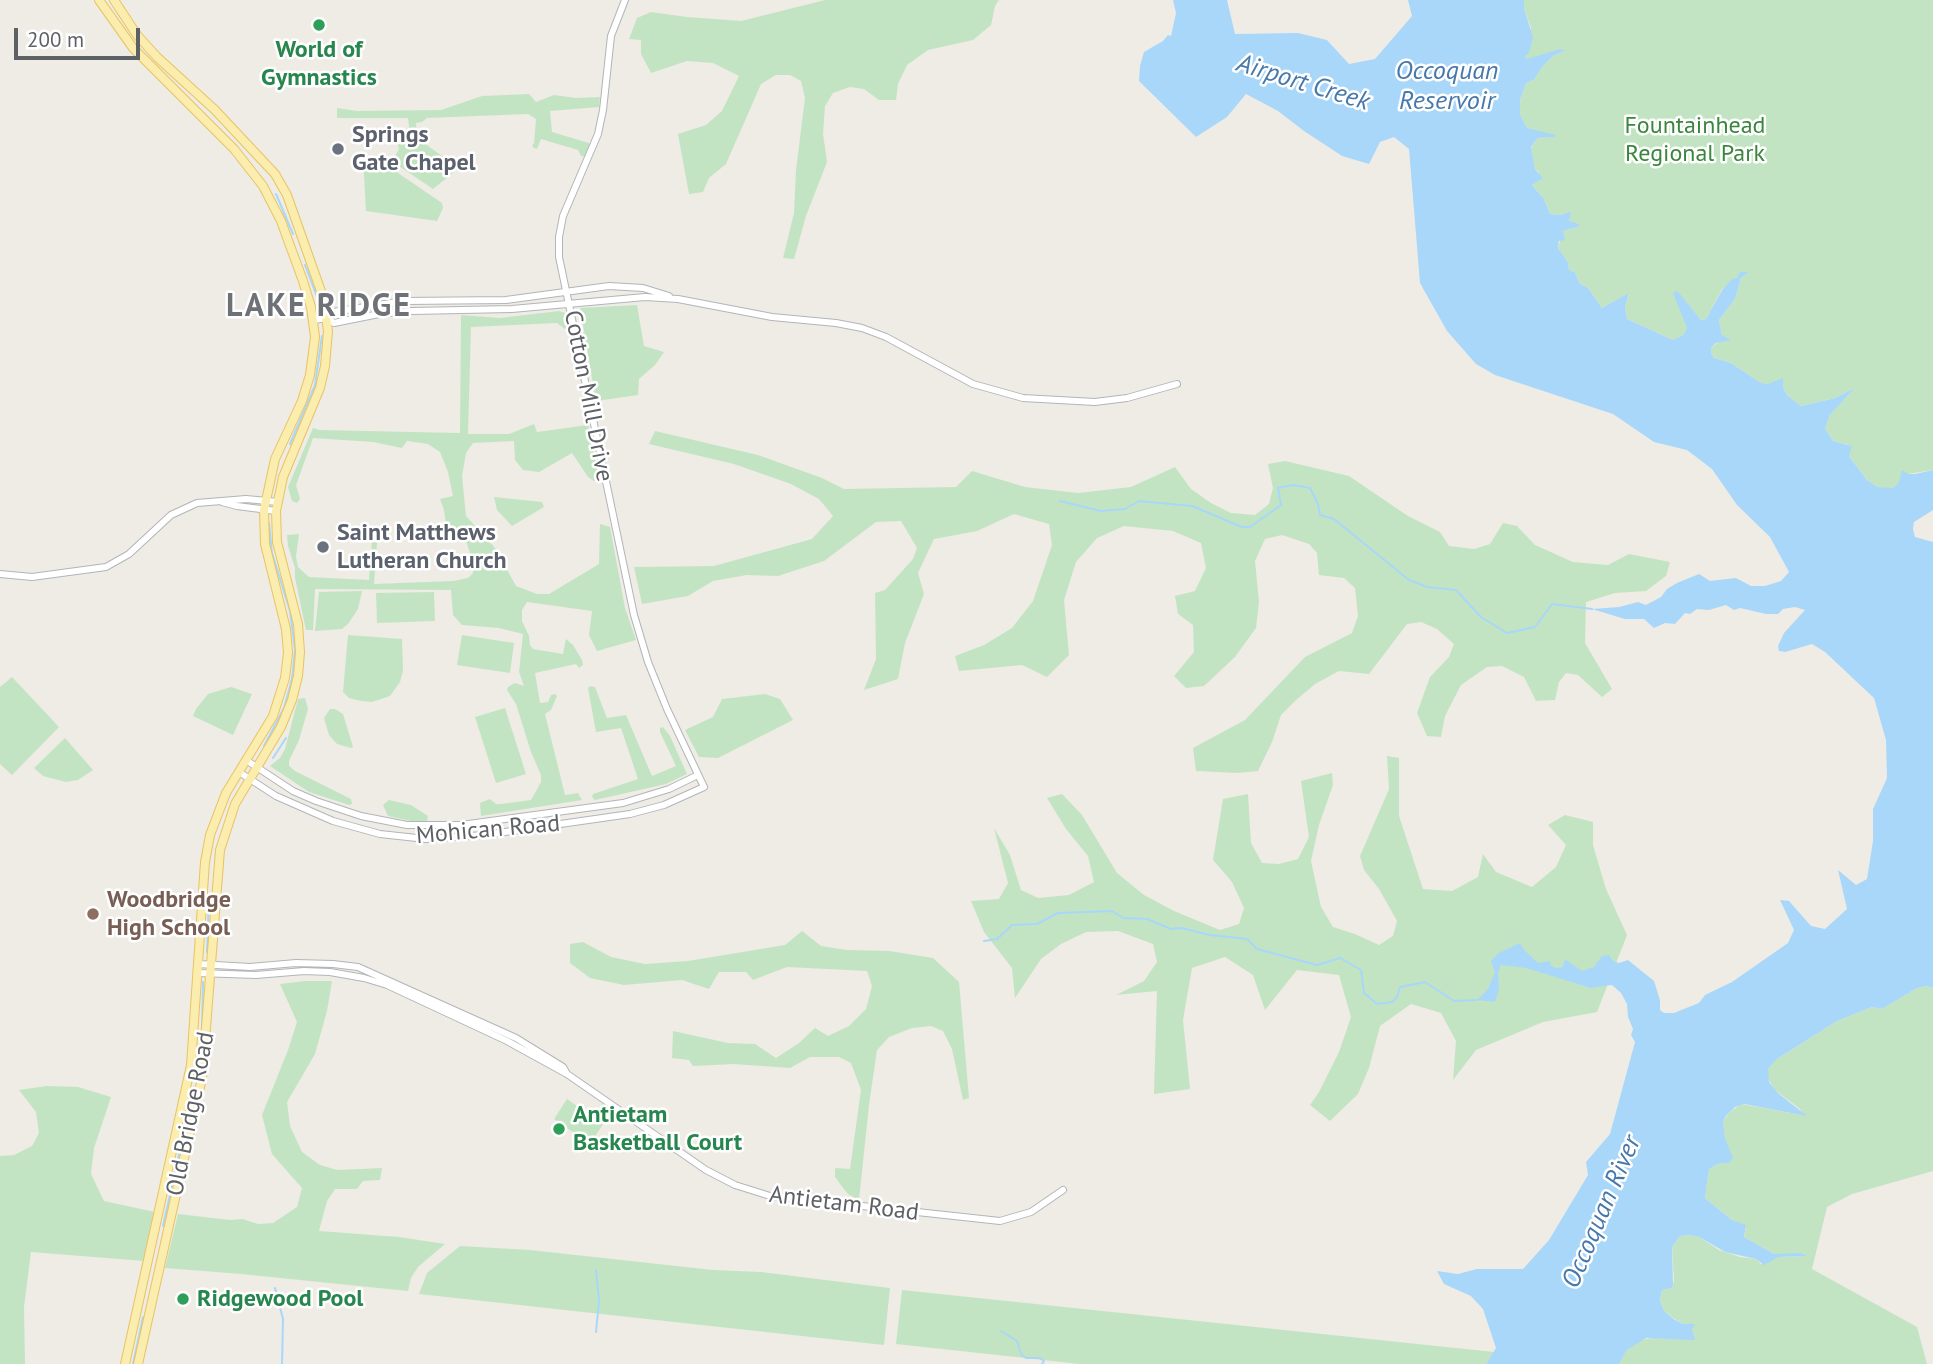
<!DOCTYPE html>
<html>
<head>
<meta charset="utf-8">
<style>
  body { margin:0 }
  #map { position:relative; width:1933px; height:1364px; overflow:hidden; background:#eeece5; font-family:"PT Sans",sans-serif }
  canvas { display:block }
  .scale { position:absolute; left:14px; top:28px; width:126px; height:32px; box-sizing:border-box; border:4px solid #5d6064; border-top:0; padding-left:9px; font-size:21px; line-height:24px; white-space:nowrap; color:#5d6064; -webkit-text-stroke:5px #fff; paint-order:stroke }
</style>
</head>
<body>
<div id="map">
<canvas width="1933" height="1364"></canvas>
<div class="scale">200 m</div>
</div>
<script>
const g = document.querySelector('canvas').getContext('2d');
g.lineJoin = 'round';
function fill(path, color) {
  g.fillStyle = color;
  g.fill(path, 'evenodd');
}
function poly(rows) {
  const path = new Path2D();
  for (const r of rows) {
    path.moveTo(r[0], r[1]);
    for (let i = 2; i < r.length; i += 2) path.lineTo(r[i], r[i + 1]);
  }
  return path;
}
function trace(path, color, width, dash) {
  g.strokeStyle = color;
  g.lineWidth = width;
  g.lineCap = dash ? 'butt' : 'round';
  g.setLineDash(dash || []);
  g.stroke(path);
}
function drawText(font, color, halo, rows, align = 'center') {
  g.font = font + ' "PT Sans",sans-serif';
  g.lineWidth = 5;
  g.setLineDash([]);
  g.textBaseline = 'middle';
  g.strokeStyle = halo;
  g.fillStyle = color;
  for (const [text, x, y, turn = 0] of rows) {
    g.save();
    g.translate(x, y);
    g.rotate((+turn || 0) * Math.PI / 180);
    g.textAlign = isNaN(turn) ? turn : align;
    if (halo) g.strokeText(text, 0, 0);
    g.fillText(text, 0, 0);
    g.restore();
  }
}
const green = poly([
  [825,0,999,0,995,6,991,25,973,40,928,50,907,65,898,84,896,100,879,100,864,89,850,87,833,93,825,106,823,134,827,162,806,216,794,259,783,258,794,213,796,170,805,98,801,81,790,75,776,75,761,84,726,164,709,178,703,192,689,194,678,134,706,125,722,111,739,76,713,63,687,61,651,73,641,54,641,40,629,39,637,18,651,12,687,17,741,21],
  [1524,0,1933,0,1933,470,1908,474,1893,488,1877,488,1867,480,1849,456,1849,445,1833,441,1825,428,1830,415,1855,388,1835,398,1801,406,1787,395,1783,387,1761,383,1731,363,1714,358,1711,353,1711,348,1720,341,1722,335,1719,320,1735,299,1741,278,1749,273,1722,289,1706,319,1701,320,1677,292,1687,328,1683,335,1673,340,1627,319,1625,307,1629,294,1602,308,1588,288,1579,283,1575,272,1569,270,1568,262,1558,248,1563,231,1578,227,1569,221,1568,212,1561,215,1550,214,1544,199,1532,185,1536,181,1539,172,1535,169,1531,148,1537,139,1542,137,1554,137,1527,128,1520,114,1520,100,1526,83,1534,80,1542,67,1553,56,1565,50,1560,49,1528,60,1525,56,1531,28,1524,8],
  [529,94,536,102,554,95,576,98,600,97,599,107,550,111,552,132,589,143,590,146,585,157,581,156,578,150,541,139,537,149,534,148,532,146,534,143,536,119,528,114,427,118,422,122,416,123,417,138,456,166,453,173,433,189,396,164,393,160,399,149,397,140,410,134,408,118,337,118,337,108,357,111,441,110,482,96],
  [363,156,382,156,398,173,442,203,443,208,437,221,366,211],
  [637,305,644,346,664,352,655,365,639,379,638,395,596,401,580,308],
  [559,311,565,313,569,332,557,323,471,327,468,434,509,434,534,424,537,432,588,425,599,478,594,481,588,477,572,453,539,472,523,470,515,460,514,441,473,443,466,453,462,476,466,516,495,548,516,586,537,594,549,594,599,564,600,524,610,527,625,608,636,640,597,651,589,635,592,611,527,602,522,610,522,621,529,636,530,645,533,649,563,654,566,639,573,645,582,660,583,665,579,668,576,664,535,673,540,703,548,702,551,695,555,694,557,696,551,710,545,714,565,795,578,793,582,800,481,816,480,803,490,799,496,804,501,804,531,800,541,782,541,775,531,752,516,704,507,690,508,687,515,683,524,686,519,672,523,634,499,628,462,625,453,615,451,590,315,589,313,630,306,630,295,578,295,568,288,546,287,535,299,534,296,557,298,567,309,577,369,580,373,528,378,530,374,584,453,581,468,578,473,573,472,560,464,534,447,532,444,510,440,499,453,496,448,472,440,452,428,444,407,441,402,448,373,442,313,438,296,485,300,499,297,503,292,501,288,487,313,428,319,430,460,433,461,315,500,318],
  [655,431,758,455,822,478,844,489,956,487,972,471,1025,487,1078,493,1131,487,1175,467,1191,489,1211,503,1231,513,1255,515,1269,504,1273,488,1268,464,1285,461,1349,476,1408,516,1440,532,1449,546,1474,549,1490,544,1503,523,1517,526,1535,545,1573,562,1608,565,1629,554,1670,562,1666,576,1646,591,1615,593,1586,602,1585,643,1612,689,1602,697,1578,675,1566,673,1559,682,1555,700,1536,701,1524,677,1502,666,1487,667,1461,685,1445,716,1441,737,1427,736,1417,713,1430,677,1449,657,1454,644,1437,629,1421,622,1407,624,1369,674,1339,671,1315,684,1295,701,1281,715,1272,742,1258,771,1237,773,1196,771,1193,748,1245,720,1305,657,1352,633,1358,616,1355,588,1344,578,1319,575,1317,553,1309,544,1282,535,1265,539,1255,561,1259,602,1256,628,1235,657,1204,686,1186,688,1174,676,1194,652,1193,625,1178,614,1175,596,1195,591,1206,568,1201,543,1173,531,1124,526,1097,538,1076,562,1064,600,1069,655,1047,677,1022,665,959,671,955,656,984,645,1012,628,1033,601,1052,545,1049,524,1014,514,977,531,934,539,918,573,924,594,905,643,898,679,864,690,876,659,875,593,885,590,913,559,917,548,901,521,876,522,824,561,778,576,747,575,713,581,688,596,642,604,634,567,714,566,812,539,833,516,819,499,791,484,734,464,649,444],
  [494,497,542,502,544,507,512,526,497,510],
  [362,591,358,609,348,624,342,629,315,631,319,592],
  [434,592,435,621,377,623,376,593],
  [348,635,402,639,403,671,400,682,390,696,372,702,361,701,349,698,343,692],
  [462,635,514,643,510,673,457,665],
  [12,677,59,727,12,775,0,764,0,687],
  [590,686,595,687,607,718,626,715,652,776,676,766,660,732,660,728,663,727,670,736,687,774,666,784,595,800,592,797,593,794,638,779,621,728,596,732,588,688],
  [231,687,252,694,233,735,193,716,196,709,208,694],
  [765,694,780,699,793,720,718,758,699,757,685,730,713,717,722,699],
  [305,698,308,709,299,740,289,761,289,766,295,771,351,799,352,804,349,805,309,792,270,766,280,758,285,749,298,699],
  [505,708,526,774,496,783,475,717],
  [330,709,335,709,343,714,353,747,351,748,337,744,329,735,324,718],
  [65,738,93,770,78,780,66,782,43,776,34,768],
  [1387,756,1399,758,1399,816,1423,889,1452,891,1478,877,1483,854,1496,872,1532,887,1556,867,1566,845,1548,825,1565,815,1593,822,1593,845,1606,889,1627,935,1597,1012,1543,1022,1476,1050,1453,1080,1456,1041,1441,1013,1411,1004,1380,1026,1369,1068,1358,1094,1330,1121,1310,1105,1319,1092,1339,1052,1351,1017,1339,975,1297,970,1265,1010,1253,975,1225,957,1192,968,1183,1020,1190,1089,1154,1094,1157,991,1116,995,1144,981,1157,962,1153,944,1118,931,1086,932,1061,944,1041,959,1015,998,1012,968,984,932,971,901,999,899,1008,883,994,828,1010,855,1021,890,1038,898,1069,895,1094,882,1088,856,1066,829,1047,798,1062,794,1082,815,1117,873,1144,895,1174,911,1220,930,1239,924,1244,908,1232,882,1213,860,1223,799,1248,794,1251,843,1262,863,1279,864,1298,859,1309,837,1301,781,1332,773,1333,785,1319,825,1311,861,1321,907,1333,927,1355,934,1379,945,1393,936,1397,921,1379,889,1364,870,1360,856,1389,789],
  [389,800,411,805,428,816,427,821,411,821,388,816,383,805],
  [802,931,821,946,847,950,889,951,933,958,959,982,969,1098,963,1100,952,1049,943,1031,931,1026,912,1028,889,1037,877,1050,869,1105,859,1200,848,1194,843,1188,835,1177,835,1168,850,1169,861,1090,851,1063,839,1057,810,1057,790,1068,734,1064,693,1066,689,1060,672,1058,673,1031,728,1043,755,1044,776,1058,799,1043,815,1028,828,1036,849,1026,866,1009,872,986,867,971,787,967,753,980,746,972,719,972,709,989,682,980,624,985,590,978,570,963,570,944,583,942,611,957,645,964,688,961,785,945],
  [305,981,332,981,327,1011,315,1054,287,1102,290,1126,302,1152,320,1165,337,1170,382,1168,380,1180,363,1181,357,1189,335,1189,327,1201,319,1231,399,1237,445,1244,418,1267,411,1278,408,1291,241,1274,165,1268,178,1214,230,1220,242,1219,258,1224,273,1223,297,1207,302,1188,272,1154,262,1115,288,1050,297,1022,280,984],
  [1926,986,1933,988,1933,1171,1852,1194,1827,1207,1812,1269,1917,1327,1927,1364,1619,1364,1627,1350,1640,1340,1652,1338,1687,1339,1692,1330,1694,1324,1684,1324,1676,1320,1664,1311,1660,1300,1662,1290,1672,1288,1674,1281,1672,1247,1680,1236,1689,1235,1699,1237,1719,1250,1740,1257,1756,1259,1761,1264,1779,1257,1807,1256,1774,1254,1751,1241,1744,1237,1746,1227,1732,1220,1705,1198,1709,1169,1718,1164,1729,1163,1732,1156,1725,1141,1723,1121,1730,1112,1741,1104,1803,1115,1800,1109,1775,1090,1768,1079,1768,1069,1777,1059,1837,1021,1872,1007,1882,1009,1917,988],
  [47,1086,78,1087,111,1097,94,1148,91,1174,104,1201,155,1212,144,1261,31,1252,24,1307,25,1364,0,1364,0,1156,14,1155,32,1146,39,1133,36,1112,19,1090],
  [567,1099,603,1124,590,1144,554,1119],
  [460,1246,530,1250,713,1270,761,1272,890,1288,884,1345,419,1294,427,1273],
  [902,1290,1494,1352,1486,1364,1080,1364,896,1344]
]);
const water = poly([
  [1173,0,1227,0,1235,34,1298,33,1327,40,1349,64,1375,59,1412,16,1408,0,1524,0,1524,8,1533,37,1529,53,1525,56,1527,59,1560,49,1566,50,1553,56,1542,67,1534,80,1526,83,1520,100,1520,114,1527,128,1556,135,1554,137,1542,137,1537,139,1531,147,1535,169,1543,178,1532,185,1544,199,1550,214,1561,215,1568,212,1571,213,1569,221,1579,224,1578,227,1563,231,1565,240,1559,241,1558,248,1568,262,1569,270,1575,272,1579,283,1588,288,1602,308,1629,293,1625,307,1627,319,1673,340,1683,335,1687,328,1673,293,1677,291,1680,294,1701,320,1706,319,1722,290,1732,279,1737,278,1740,272,1749,272,1741,278,1735,299,1719,320,1722,335,1731,340,1716,343,1711,348,1711,353,1714,358,1731,363,1761,383,1768,384,1783,378,1783,387,1787,395,1801,406,1835,398,1855,388,1830,415,1825,428,1833,441,1852,446,1849,456,1867,480,1877,487,1893,488,1899,482,1902,470,1908,474,1915,474,1933,470,1933,510,1914,522,1913,529,1915,537,1933,542,1933,988,1926,986,1917,988,1882,1009,1872,1007,1837,1021,1777,1059,1768,1069,1769,1082,1778,1093,1807,1116,1744,1104,1735,1107,1726,1116,1723,1121,1725,1138,1733,1158,1729,1163,1718,1164,1709,1169,1705,1198,1732,1220,1746,1225,1744,1237,1751,1241,1774,1254,1801,1253,1807,1256,1779,1257,1764,1265,1756,1259,1725,1252,1699,1237,1689,1235,1680,1236,1672,1247,1673,1285,1672,1288,1662,1290,1660,1300,1664,1311,1675,1320,1684,1324,1695,1324,1692,1330,1695,1340,1646,1338,1627,1350,1619,1364,1486,1364,1496,1348,1483,1309,1471,1296,1444,1284,1437,1271,1458,1274,1477,1269,1523,1269,1549,1240,1588,1175,1586,1162,1610,1134,1635,1042,1631,1035,1633,1029,1628,1017,1627,1004,1621,993,1612,985,1591,988,1526,968,1501,965,1498,972,1499,989,1495,1002,1477,1000,1488,989,1495,972,1491,961,1497,954,1520,943,1525,951,1538,963,1550,961,1551,966,1557,968,1563,967,1565,959,1582,971,1594,967,1602,956,1609,955,1613,961,1619,963,1628,960,1654,981,1660,1000,1660,1010,1664,1013,1674,1013,1699,1003,1705,995,1732,982,1788,943,1794,930,1780,900,1789,901,1811,926,1825,929,1847,909,1838,870,1856,885,1867,879,1873,841,1873,809,1887,778,1886,740,1874,698,1825,652,1812,644,1785,652,1779,651,1778,646,1784,633,1805,610,1795,607,1783,609,1778,614,1766,614,1740,608,1734,610,1726,605,1709,610,1697,609,1690,614,1685,613,1675,624,1665,623,1654,628,1644,619,1625,619,1592,609,1619,607,1638,602,1646,605,1661,597,1667,589,1677,583,1699,574,1710,581,1736,578,1751,586,1765,586,1781,581,1789,572,1770,537,1737,505,1712,469,1687,450,1654,442,1613,414,1495,375,1476,364,1447,331,1420,283,1409,149,1394,137,1380,142,1369,164,1342,156,1304,131,1278,111,1246,94,1227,117,1196,137,1139,81,1140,66,1144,52,1163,41,1168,35,1171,36,1176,13]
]);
const stream = poly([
  [276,194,293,234],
  [305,265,319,302],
  [290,444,315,385,322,336],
  [1060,501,1101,511,1125,509,1139,501,1192,506,1242,527,1250,527,1281,505,1278,488,1293,485,1310,488,1318,504,1320,515,1334,519,1409,580,1427,587,1456,590,1481,617,1507,633,1535,627,1552,604,1592,609],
  [264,746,284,708,292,679,295,650,290,611,272,553,269,523],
  [273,758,286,738],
  [984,941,997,939,1012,925,1037,924,1058,913,1112,911,1123,918,1147,919,1171,929,1181,928,1210,935,1247,939,1257,949,1317,965,1340,958,1361,970,1364,993,1377,1004,1392,1002,1397,997,1400,987,1425,982,1454,1001,1477,1000],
  [207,952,209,898],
  [202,1030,203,982],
  [198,1073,200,1049],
  [163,1226,191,1101],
  [596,1270,599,1301,596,1332],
  [275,1288,283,1319,282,1364],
  [1001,1331,1017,1341,1021,1354,1026,1358,1040,1358,1044,1361,1042,1364],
  [133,1364,143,1317]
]);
const minor = poly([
  [327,318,334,323,379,314,411,311,512,309,645,297,678,299,772,317,836,323,862,328,886,337,973,384,1023,398,1095,402,1127,398,1177,384],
  [314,320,327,318,333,312,404,301,506,300,609,286,643,288,669,296],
  [222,502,237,506,276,511],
  [0,574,32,577,106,567,129,554,171,515,197,503,246,499,278,502],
  [246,760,293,791,316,801,361,816,407,825,461,825,623,803,669,789,698,775],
  [239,772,276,796,333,821,380,834,426,839,484,835,630,814,664,805,704,787,667,709,648,662,634,615,559,257,559,237,563,216,598,134,603,110,611,36,625,0],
  [198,964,250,967,296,963,333,964,358,967,516,1038,563,1067,567,1074],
  [198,973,256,975,304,971,330,972,364,978,387,985,507,1041,567,1074,706,1170,735,1185,770,1196,1000,1221,1031,1212,1063,1190]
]);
const major = poly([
  [99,0,133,48,234,149,263,186,281,221,303,281,311,307,315,337,310,375,302,401,275,459,264,510,265,544,286,629,288,653,285,678,273,716,226,793,210,835,205,862,191,1065,125,1364],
  [114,0,137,35,157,57,215,110,275,174,287,195,323,297,328,331,325,366,320,388,283,477,276,511,277,542,298,624,300,652,298,676,292,700,281,727,235,804,220,850,202,1078,138,1364]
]);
const markers = [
  [319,25,7,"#2e9e5b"],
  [338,149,7,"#6b7280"],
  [323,547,7,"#6b7280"],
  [93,914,7,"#8d6e63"],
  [559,1129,7,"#2e9e5b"],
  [183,1299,7,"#2e9e5b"]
];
const leisureNames = [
  ["World of",319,50,"center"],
  ["Gymnastics",319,78,"center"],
  ["Antietam",573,1115],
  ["Basketball Court",573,1143],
  ["Ridgewood Pool",197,1299]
];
const parkNames = [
  ["Fountainhead",1695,126],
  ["Regional Park",1695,154]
];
const worshipNames = [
  ["Springs",352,135],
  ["Gate Chapel",352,163],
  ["Saint Matthews",337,533],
  ["Lutheran Church",337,561]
];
const streetNames = [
  ["Cotton Mill Drive",588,396,79],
  ["Mohican Road",488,830,-5],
  ["Old Bridge Road",191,1114,-79],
  ["Antietam Road",844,1204,7]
];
const educationNames = [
  ["Woodbridge",107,900],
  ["High School",107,928]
];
const waterNames = [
  ["Occoquan",1447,72],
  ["Reservoir",1447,102],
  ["Airport Creek",1303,83,17],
  ["Occoquan River",1602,1212,-67]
];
const districtNames = [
  ["LAKE RIDGE",319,307]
];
fill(green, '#c3e4c3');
fill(water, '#a9d7fa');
trace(stream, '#a9d7fa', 2);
trace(minor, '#b2b5b9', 8);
trace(major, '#e9c363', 10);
trace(minor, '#fff', 6);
trace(major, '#faedae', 8);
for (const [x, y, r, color] of markers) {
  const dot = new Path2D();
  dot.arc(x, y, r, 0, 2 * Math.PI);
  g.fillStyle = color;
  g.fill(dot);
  trace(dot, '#fff', 2.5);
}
drawText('bold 24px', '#27864d', '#fff', leisureNames, 'left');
drawText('24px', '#3b853e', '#fff', parkNames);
drawText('bold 24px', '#5b616d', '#fff', worshipNames, 'left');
drawText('24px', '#5d6064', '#fff', streetNames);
drawText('bold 24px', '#785e54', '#fff', educationNames, 'left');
drawText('italic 26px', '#4778ab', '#fff', waterNames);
g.letterSpacing = '2px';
drawText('bold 32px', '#6e7276', '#fff', districtNames);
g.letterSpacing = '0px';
</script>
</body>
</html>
